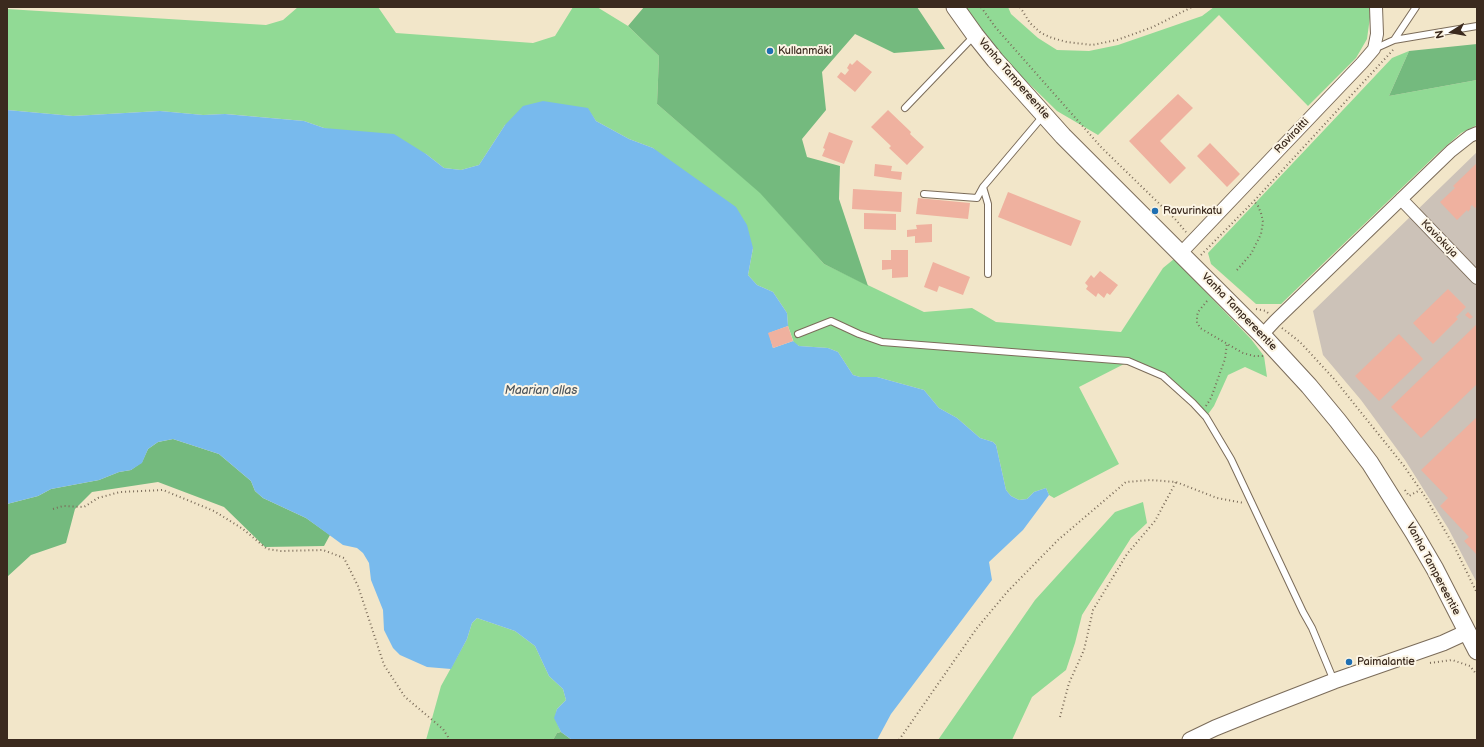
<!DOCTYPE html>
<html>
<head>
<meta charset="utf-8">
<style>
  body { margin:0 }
  #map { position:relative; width:1484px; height:747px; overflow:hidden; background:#f2e6c9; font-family:"Balsamiq Sans",sans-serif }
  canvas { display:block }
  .frame { position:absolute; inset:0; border:8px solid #3b2a1e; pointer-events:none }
  .north { position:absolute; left:1432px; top:12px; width:40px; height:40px; -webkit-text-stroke:3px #fcf5e5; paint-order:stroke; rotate:259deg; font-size:11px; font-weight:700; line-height:16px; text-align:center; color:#3b2a1e }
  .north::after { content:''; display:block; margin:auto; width:14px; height:18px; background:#3b2a1e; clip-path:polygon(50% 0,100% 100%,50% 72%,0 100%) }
</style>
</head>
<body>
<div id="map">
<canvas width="1484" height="747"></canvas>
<div class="frame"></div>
<div class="north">N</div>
</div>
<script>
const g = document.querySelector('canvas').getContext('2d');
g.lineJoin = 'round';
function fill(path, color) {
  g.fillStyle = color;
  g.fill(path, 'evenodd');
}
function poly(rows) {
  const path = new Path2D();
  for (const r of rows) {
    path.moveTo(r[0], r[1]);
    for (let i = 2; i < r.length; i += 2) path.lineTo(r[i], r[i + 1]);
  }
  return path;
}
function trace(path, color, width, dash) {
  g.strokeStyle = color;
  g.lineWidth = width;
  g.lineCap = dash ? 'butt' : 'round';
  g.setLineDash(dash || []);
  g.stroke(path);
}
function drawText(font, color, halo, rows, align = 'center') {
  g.font = font + ' "Balsamiq Sans",sans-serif';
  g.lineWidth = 4;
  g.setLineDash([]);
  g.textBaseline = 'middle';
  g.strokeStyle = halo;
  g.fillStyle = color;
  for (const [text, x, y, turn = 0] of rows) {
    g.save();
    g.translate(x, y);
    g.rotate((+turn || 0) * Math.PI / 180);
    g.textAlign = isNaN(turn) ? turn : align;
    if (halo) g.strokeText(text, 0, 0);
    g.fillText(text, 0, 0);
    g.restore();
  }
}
const industrial = poly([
  [1477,152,1477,583,1448,528,1405,460,1361,400,1323,355,1313,311]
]);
const green = poly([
  [298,7,378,7,396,33,533,43,555,36,573,7,597,7,628,26,659,56,657,104,761,193,824,264,924,312,972,308,996,322,1121,332,1163,268,1174,259,1251,339,1264,356,1267,377,1245,367,1228,375,1214,406,1206,417,1163,376,1128,362,1079,387,1119,464,1054,498,1049,495,1046,488,1034,492,1027,499,1019,500,1011,496,1006,490,996,445,993,442,980,438,957,418,939,408,924,390,877,377,860,377,853,375,838,352,828,348,799,346,794,343,788,326,787,313,773,292,757,285,748,275,753,248,653,148,629,139,596,121,587,108,505,125,479,165,461,170,444,168,426,154,324,128,304,121,226,114,203,115,160,111,73,116,7,110,7,9,266,25,283,20],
  [964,7,1008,7,1011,14,1038,38,1057,50,1089,51,1118,45,1202,16,1214,7,1369,7,1370,17,1367,39,1356,58,1308,106,1219,15,1098,135,1057,111,1012,67,979,28],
  [1409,51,1389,96,1477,80,1477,125,1461,133,1436,155,1281,304,1256,304,1211,264,1208,253,1392,58],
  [1143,502,1147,523,1131,538,1082,615,1075,643,1066,670,1032,697,1012,740,938,740,1035,600,1115,512],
  [477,618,515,631,535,646,549,676,563,689,566,700,557,709,555,718,561,732,557,733,553,740,426,740,441,686,467,639,472,623]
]);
const forest = poly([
  [644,7,917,7,945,49,894,53,855,34,822,72,826,110,802,139,807,157,840,166,839,199,868,286,824,264,760,193,657,104,659,56,628,26],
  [1477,44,1477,80,1389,96,1409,51],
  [173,439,219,454,251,481,255,491,263,498,306,518,330,535,324,546,265,547,224,507,158,482,92,492,75,509,66,543,31,555,7,577,7,504,38,496,51,489,99,480,119,472,131,470,142,462,148,449,158,442],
  [561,732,572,740,553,740,557,733]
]);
const water = poly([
  [543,101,588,108,596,121,629,139,653,148,736,207,747,225,753,248,748,275,757,285,773,292,787,313,788,326,769,333,773,348,793,341,799,346,828,348,838,352,853,375,860,377,877,377,924,390,939,408,957,418,980,438,993,442,996,445,1006,490,1011,496,1019,500,1027,499,1034,492,1046,488,1049,495,1023,530,989,562,992,580,891,714,877,740,572,740,561,732,554,718,557,709,566,700,563,689,549,676,535,646,515,631,477,618,472,623,467,639,451,669,427,667,400,655,393,648,384,630,383,610,371,580,369,563,363,553,357,548,343,545,306,518,263,498,255,491,251,481,219,454,173,439,158,442,148,449,142,463,131,470,119,472,99,480,51,489,38,496,7,504,7,110,73,116,160,111,203,115,225,114,304,121,324,128,394,134,426,154,444,168,461,170,479,165,505,125,523,106]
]);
const building = poly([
  [857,60,872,72,855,92,837,77,841,72,845,75,849,70,847,68,850,63,852,65],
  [1178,94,1193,108,1160,141,1186,168,1170,184,1129,141],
  [888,110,911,132,910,134,924,147,907,165,889,148,891,146,871,127],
  [829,132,853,141,844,164,822,156,825,149,823,148],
  [1210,143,1240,174,1227,187,1197,156],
  [1477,163,1477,206,1475,208,1472,205,1470,207,1471,208,1468,212,1467,210,1457,220,1440,202,1455,188,1453,186],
  [875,164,892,166,891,171,902,172,901,180,874,176],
  [853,189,902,192,901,212,852,209],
  [1008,192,1081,221,1071,246,998,217],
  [918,198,970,203,968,219,916,214],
  [864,213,896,214,896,230,864,229],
  [932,224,932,242,915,243,915,236,907,237,907,230,917,229,916,225],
  [891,250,908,250,908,277,892,278,892,269,882,270,882,260,891,260],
  [933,262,970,277,963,295,939,286,937,292,924,287],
  [1100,271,1118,285,1110,295,1107,293,1104,298,1098,293,1096,297,1086,289,1088,286,1085,283,1091,275,1094,278],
  [1448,289,1466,307,1456,317,1458,319,1433,344,1413,323],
  [1468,312,1473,317,1470,319,1465,315],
  [1477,324,1477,384,1421,438,1391,407],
  [788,326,793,341,773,348,768,333],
  [1399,334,1423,359,1379,401,1355,376],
  [1477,417,1477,555,1464,541,1469,537,1440,506,1448,498,1421,470]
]);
const path = poly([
  [981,7,996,28,1102,148,1176,220,1186,232],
  [1020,7,1030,23,1041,33,1052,38,1067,42,1092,45,1117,40,1153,27,1192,7],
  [1201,255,1254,201,1393,50],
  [1237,270,1251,254,1261,234,1263,222,1261,213,1258,206,1254,201],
  [1207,301,1198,312,1197,316,1197,322,1200,328,1243,353,1254,356,1264,356],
  [1256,309,1266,311,1268,313],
  [1282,328,1300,342,1335,380,1404,466,1426,498,1455,548,1477,593],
  [1206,406,1211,398,1225,359,1227,343],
  [1405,490,1409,496,1420,490],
  [53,509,63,506,84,507,98,498,120,492,163,490,214,511,243,529,267,549,281,551,323,550,344,558,358,586,384,665,405,697,443,729,448,737,448,740],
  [1430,663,1452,660,1470,666,1477,675],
  [1060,717,1069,683,1084,650,1093,610,1127,554,1155,521,1176,482],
  [899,740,977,628,1008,591,1058,540,1126,482,1150,480,1176,482,1217,498,1244,503]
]);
const service = poly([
  [1394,40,1416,7],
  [1374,49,1394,40,1477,26],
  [905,108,974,36],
  [924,194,977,198,983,187],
  [988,274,988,204,983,187,1043,116],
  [798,334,831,321,859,334,882,342,1128,361,1163,376,1193,403,1206,417,1231,459,1303,612,1312,628,1334,681]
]);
const minor = poly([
  [1401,199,1477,278],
  [1181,253,1362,63,1374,49,1377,34,1376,7],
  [1262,335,1275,321,1451,151,1470,136,1477,133]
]);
const tertiary = poly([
  [1190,740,1215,728,1262,709,1334,681,1443,643,1467,632]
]);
const secondary = poly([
  [955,7,975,35,995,60,1063,136,1262,335,1309,386,1338,421,1370,463,1414,533,1435,569,1477,651]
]);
const markers = [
  [770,51,4,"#1f6fb2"],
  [1155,211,4,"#1f6fb2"],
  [1349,662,4,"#1f6fb2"]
];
const poiNames = [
  ["Kullanmäki",778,51],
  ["Ravurinkatu",1163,211],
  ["Paimalantie",1357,662]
];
const streetNames = [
  ["Vanha Tampereentie",1014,79,49],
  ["Raviraitti",1292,136,-46],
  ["Kaviokuja",1439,239,46],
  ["Vanha Tampereentie",1239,312,46],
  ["Vanha Tampereentie",1433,569,62]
];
const waterNames = [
  ["Maarian allas",541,391]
];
fill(industrial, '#ccc2b8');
fill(green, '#91da95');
fill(forest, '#74ba7e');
fill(water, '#78baed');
fill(building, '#efb19f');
trace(service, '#7b6c5a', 8);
trace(minor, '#7b6c5a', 14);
trace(tertiary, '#7b6c5a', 17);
trace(secondary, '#7b6c5a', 19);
trace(path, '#7b6c5a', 2, [1, 3]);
trace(service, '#fff', 6);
trace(minor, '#fff', 12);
trace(tertiary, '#fff', 15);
trace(secondary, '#fff', 17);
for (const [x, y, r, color] of markers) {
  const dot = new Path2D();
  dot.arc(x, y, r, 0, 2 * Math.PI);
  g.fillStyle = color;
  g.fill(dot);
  trace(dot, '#fcf5e5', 1.5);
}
drawText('11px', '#3b2a1e', '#fcf5e5', poiNames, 'left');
drawText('11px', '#3b2a1e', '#fcf5e5', streetNames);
drawText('italic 12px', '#4d555c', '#fcf5e5', waterNames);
</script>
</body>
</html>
